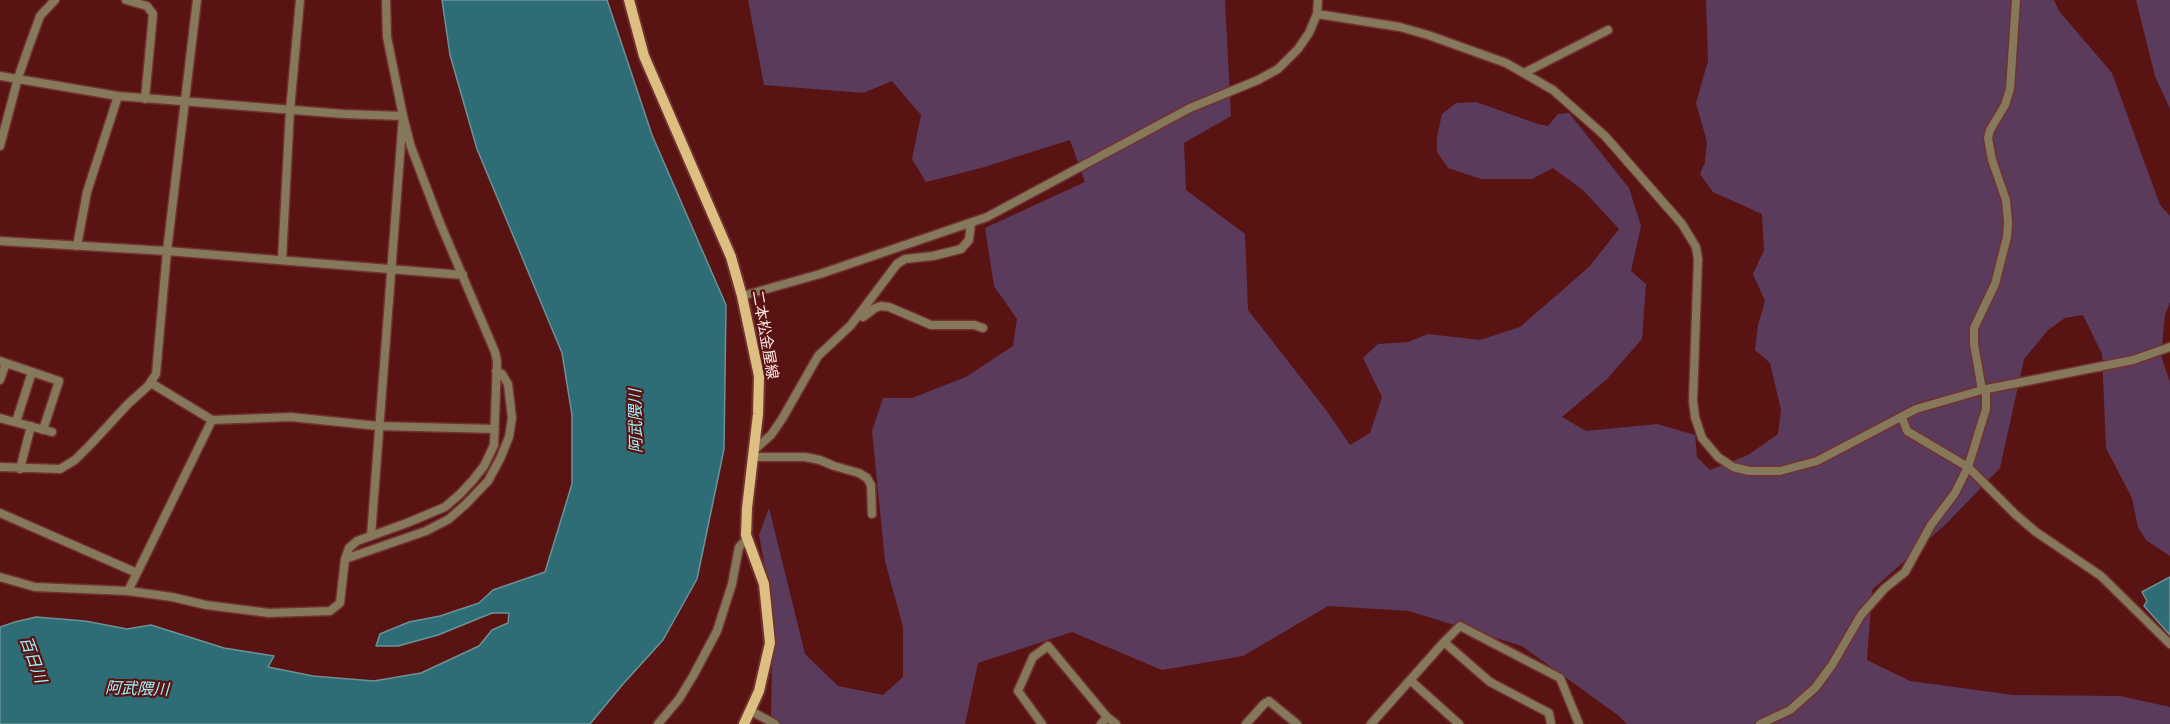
<!DOCTYPE html>
<html>
<head>
<meta charset="utf-8">
<style>
  body { margin:0 }
  canvas { display:block; background:#591313 }
</style>
</head>
<body>
<canvas width="2170" height="724"></canvas>
<script>
const g = document.querySelector('canvas').getContext('2d');
g.lineJoin = 'round';
function fill(path, color) {
  g.fillStyle = color;
  g.fill(path, 'evenodd');
}
function poly(rows) {
  const path = new Path2D();
  for (const r of rows) {
    path.moveTo(r[0], r[1]);
    for (let i = 2; i < r.length; i += 2) path.lineTo(r[i], r[i + 1]);
  }
  return path;
}
function trace(path, color, width, dash) {
  g.strokeStyle = color;
  g.lineWidth = width;
  g.lineCap = dash ? 'butt' : 'round';
  g.setLineDash(dash || []);
  g.stroke(path);
}
function drawText(font, color, halo, rows, align = 'center') {
  g.font = font + ' Poppins,"Noto Sans JP",sans-serif';
  g.lineWidth = 4.5;
  g.setLineDash([]);
  g.textBaseline = 'middle';
  g.strokeStyle = halo;
  g.fillStyle = color;
  for (const [text, x, y, turn = 0] of rows) {
    g.save();
    g.translate(x, y);
    g.rotate((+turn || 0) * Math.PI / 180);
    g.textAlign = isNaN(turn) ? turn : align;
    if (halo) g.strokeText(text, 0, 0);
    g.fillText(text, 0, 0);
    g.restore();
  }
}
const green = poly([
  [748,0,1225,0,1231,116,1184,143,1186,190,1245,234,1248,310,1326,410,1350,445,1370,433,1382,397,1363,358,1378,344,1408,342,1428,334,1480,340,1520,327,1589,267,1619,229,1583,190,1553,168,1532,179,1481,179,1448,168,1437,152,1437,137,1442,114,1456,103,1476,102,1538,124,1548,126,1558,114,1569,113,1629,188,1641,226,1631,271,1646,284,1642,339,1607,379,1562,417,1586,431,1657,424,1695,435,1697,457,1710,470,1748,455,1778,434,1781,410,1770,363,1755,350,1758,325,1765,301,1753,274,1764,250,1762,214,1713,192,1700,174,1705,162,1707,142,1696,103,1708,61,1706,0,2054,0,2059,11,2112,73,2160,205,2170,216,2170,302,2165,315,2161,356,2170,382,2170,556,2146,540,2138,527,2132,498,2106,448,2102,354,2083,315,2065,318,2048,330,2024,359,2000,468,1947,523,1872,590,1867,660,1910,681,2013,695,2120,696,2170,707,2170,724,1627,724,1619,716,1522,646,1409,611,1328,606,1243,656,1162,670,1072,632,978,663,965,724,774,724,771,719,773,610,759,535,769,508,805,654,838,686,883,695,903,677,903,627,885,561,872,431,883,398,912,398,966,377,1013,346,1017,319,994,286,985,228,1085,182,1070,140,981,168,926,182,912,159,921,115,892,81,863,93,764,85],
  [2136,0,2170,0,2170,109,2155,76]
]);
const water = poly([
  [442,0,607,0,652,135,726,305,724,449,697,579,663,640,623,684,590,724,0,724,0,627,15,622,36,617,85,621,127,629,151,625,224,648,274,656,268,667,313,676,374,681,421,673,479,646,492,630,508,623,509,613,492,613,438,635,398,646,376,646,380,634,409,622,440,616,479,603,493,590,545,572,572,484,572,415,562,353,477,149,450,55,442,0],
  [2170,577,2170,635,2144,606,2147,601,2142,592,2170,577]
]);
const minor = poly([
  [126,0,147,6,153,14,145,99],
  [1317,14,1400,27,1428,35,1506,63,1553,90,1605,136,1682,224,1696,247,1698,259,1693,401,1695,417,1702,438,1718,457,1733,467,1749,471,1780,471,1817,461,1916,409,1982,390,2133,360,2170,347],
  [1524,73,1608,30],
  [0,76,118,96,344,114,403,116,371,536],
  [0,146,18,78,28,49,40,16,55,0],
  [0,241,167,251,463,275],
  [77,246,87,192,118,96],
  [282,260,290,110,300,0],
  [742,296,820,274,987,217,1190,108,1258,80,1278,69,1298,49,1309,33,1317,14,1318,0],
  [863,317,875,308,881,306,889,307,931,325,974,325,983,328],
  [0,361,59,381,43,430],
  [0,380,6,363],
  [1982,390,1974,344,1974,328,1995,284,2007,237,2008,222,2006,200,1992,160,1988,138,1990,130,2005,105,2010,89,2016,0],
  [1902,417,1907,431,1968,467,2016,515,2036,532,2101,576,2170,644],
  [0,418,52,432],
  [212,420,291,417,378,426,495,429],
  [16,422,32,372],
  [754,450,771,435,782,419,818,356,851,325,897,264,905,259,933,256,961,249,969,240,971,223],
  [753,457,805,457,820,460,834,466,859,473,867,478,871,485,872,514],
  [0,467,60,469,75,460,91,444,128,404,148,386,156,374,167,251,197,0],
  [20,469,31,426],
  [0,513,137,573,128,591,35,587,0,577],
  [345,559,426,531,449,519,466,504,488,481,500,459,509,437,512,418,508,384,502,374,496,371],
  [137,573,212,420,151,383],
  [128,591,172,597,206,605,269,613,330,611,340,603,345,559,349,548,357,541,407,523,445,507,460,494,473,480,484,466,494,445,497,361,495,352,440,223,411,147,403,116,387,37,386,0],
  [1444,642,1460,626,1560,678,1579,724],
  [1410,680,1459,724],
  [751,711,775,724],
  [658,724,679,699,693,676,717,631,732,584,739,547,747,539],
  [1042,724,1018,691,1033,657,1048,646,1107,717,1116,724],
  [1101,724,1107,717],
  [1246,724,1264,704,1269,701,1297,724],
  [1371,724,1444,642,1490,682,1549,713,1551,724],
  [1760,724,1790,710,1815,688,1832,665,1861,615,1884,589,1905,572,1931,525,1955,493,1968,467,1986,409,1986,390]
]);
const major = poly([
  [629,0,644,56,731,257,742,296,759,376,758,414,747,508,746,535,764,584,770,643,759,691,744,724]
]);
const streetNames = [
  ["二本松金屋線",764,335,80]
];
const waterNames = [
  ["阿武隈川",637,421,-91],
  ["百日川",32,660,70],
  ["阿武隈川",137,690,2]
];
fill(green, '#5a3b5c');
fill(water, '#2e6d75');
trace(water, '#6c9297', 1.5);
trace(minor, '#703131', 11);
trace(major, '#703131', 14);
trace(minor, '#86785b', 8);
trace(major, '#dcbf81', 10);
drawText('15px', '#fbe8e6', '#591313', streetNames);
drawText('italic 16px', '#9ef3fd', '#591313', waterNames);
</script>
</body>
</html>
